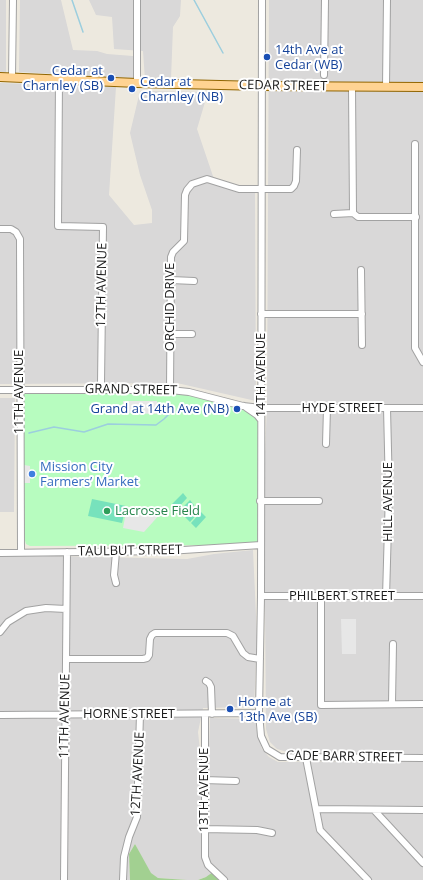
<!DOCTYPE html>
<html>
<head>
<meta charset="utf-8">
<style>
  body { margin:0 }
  canvas { display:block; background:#ede9df }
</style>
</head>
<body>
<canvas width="423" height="880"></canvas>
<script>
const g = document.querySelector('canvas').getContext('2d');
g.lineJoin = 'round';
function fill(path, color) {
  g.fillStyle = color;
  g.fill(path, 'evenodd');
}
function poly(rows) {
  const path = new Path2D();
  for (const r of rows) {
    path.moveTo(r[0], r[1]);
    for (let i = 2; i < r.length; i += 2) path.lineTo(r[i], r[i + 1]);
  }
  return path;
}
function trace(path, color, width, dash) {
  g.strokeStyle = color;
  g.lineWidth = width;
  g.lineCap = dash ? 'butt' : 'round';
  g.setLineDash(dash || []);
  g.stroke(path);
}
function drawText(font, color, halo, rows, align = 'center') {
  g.font = font + ' "Open Sans",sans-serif';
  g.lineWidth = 4;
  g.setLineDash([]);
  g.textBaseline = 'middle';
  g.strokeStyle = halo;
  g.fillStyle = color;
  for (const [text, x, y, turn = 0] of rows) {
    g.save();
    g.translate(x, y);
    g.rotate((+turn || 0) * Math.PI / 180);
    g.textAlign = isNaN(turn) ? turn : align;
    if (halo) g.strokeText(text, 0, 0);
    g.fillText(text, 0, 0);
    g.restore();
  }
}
const residential = poly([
  [0,0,6,0,6,72,0,72],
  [20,0,61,0,73,50,97,51,107,54,133,56,135,69,133,78,19,72],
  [89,0,181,0,180,16,173,27,171,79,145,80,143,51,114,49,112,17,96,15],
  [269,0,423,0,423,754,390,755,287,752,277,749,270,742,266,729,264,479,267,405],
  [0,83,116,87,109,195,134,225,152,223,152,210,140,175,130,133,140,91,208,92,197,129,216,185,237,192,255,193,256,401,177,383,0,384],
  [0,398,15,398,14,512,0,512],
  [253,550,257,637,254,707,203,708,198,732,207,814,210,718,256,719,257,733,262,749,269,757,278,762,423,762,423,880,224,880,206,877,198,880,187,880,158,878,150,873,135,844,129,854,130,880,0,880,0,555,187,559,214,554]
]);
const forest = poly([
  [135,844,151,873,158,878,187,880,130,880,129,854],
  [213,872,224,880,198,880,206,877]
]);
const park = poly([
  [170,390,261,408,261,545,30,546,26,544,24,537,23,395,24,394,26,393]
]);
const pitch = poly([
  [183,493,187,498,177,509,172,504],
  [92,499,126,506,122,523,88,516],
  [190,500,194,505,184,516,179,511],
  [195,506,200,511,190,522,185,517],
  [201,512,206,517,196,528,191,523]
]);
const parking = poly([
  [123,401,157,401,157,414,123,413],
  [24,465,30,466,30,483,24,483],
  [127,507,161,513,144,532,123,528],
  [341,619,356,619,356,654,342,654]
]);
const stream = poly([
  [72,0,83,32],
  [194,0,223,53],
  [29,433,54,427,84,432,108,424,156,425,164,419,170,413]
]);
const minor = poly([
  [262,0,261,596,259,713,261,736,267,749,280,757,423,758],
  [324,75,325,0],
  [12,77,13,0],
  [59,79,58,226,103,227,101,383,105,389],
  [137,83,137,0],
  [352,87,353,213],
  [386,87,387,0],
  [415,144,415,348,423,362],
  [334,214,353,213,358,217,416,217],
  [0,229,11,229,16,232,20,239,21,552],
  [361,270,362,345],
  [171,280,194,281],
  [261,314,362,314],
  [170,334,192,334],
  [0,390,170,390,189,392,243,406,261,408,423,408],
  [170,390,171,257,173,252,184,241,185,195,187,190,192,184,207,179,239,189,291,189,294,186,296,181,297,150],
  [244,406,257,415,261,420],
  [326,444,327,408],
  [260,501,319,501],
  [116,552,114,575,116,583],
  [0,553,168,551,261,545],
  [261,596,423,596],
  [321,596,321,705,423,704],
  [386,597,389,491,387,408],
  [0,632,8,622,26,611,46,608,66,609],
  [66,659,143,659,147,658,149,655,150,639,152,635,155,633,227,633,233,636,243,653,248,657,260,659],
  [206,681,209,683,211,687,212,714],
  [392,703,393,644],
  [205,714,205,857,208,865,224,880],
  [0,715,259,713],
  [306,758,320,830,368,880],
  [204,780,236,781],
  [316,809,423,810],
  [374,810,423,863],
  [204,829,257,830,272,833],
  [64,880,67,552],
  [123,880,124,857,129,837,137,817,140,714]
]);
const major = poly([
  [0,77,137,83,262,86,423,87]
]);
const markers = [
  [267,57,4,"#1a4fb4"],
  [111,78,4,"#1a4fb4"],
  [132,89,4,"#1a4fb4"],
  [237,409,4,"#1a4fb4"],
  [32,474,4,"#3f7fe0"],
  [107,511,4,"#2e9e5b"],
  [230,709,4,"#1a4fb4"]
];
const transitNames = [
  ["14th Ave at",275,50],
  ["Cedar (WB)",275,65],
  ["Cedar at",103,71,"right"],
  ["Charnley (SB)",103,86,"right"],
  ["Cedar at",140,82],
  ["Charnley (NB)",140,97],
  ["Grand at 14th Ave (NB)",229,409,"right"],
  ["Horne at",238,702],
  ["13th Ave (SB)",238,717]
];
const streetNames = [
  ["CEDAR STREET",283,86,1],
  ["12TH AVENUE",102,285,-89],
  ["ORCHID DRIVE",170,307,-90],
  ["14TH AVENUE",261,375,-90],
  ["GRAND STREET",131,390,1],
  ["11TH AVENUE",19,392,-90],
  ["HYDE STREET",342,408],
  ["HILL AVENUE",388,502,-90],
  ["TAULBUT STREET",130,551,-1],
  ["PHILBERT STREET",342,596],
  ["HORNE STREET",129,714],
  ["11TH AVENUE",65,716,-89],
  ["CADE BARR STREET",344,757,1],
  ["12TH AVENUE",138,774,-87],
  ["13TH AVENUE",204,790,-90]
];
const shopNames = [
  ["Mission City",40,467],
  ["Farmers’ Market",40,482]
];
const leisureNames = [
  ["Lacrosse Field",115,511]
];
fill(residential, '#d9d8d8');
fill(forest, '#a2d091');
fill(park, '#b7fcbf');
fill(pitch, '#77e2bc');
fill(parking, '#e7e7e7');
trace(stream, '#9ccede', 1.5);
trace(minor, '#a2a2a2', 8);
trace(major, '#916500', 10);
trace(minor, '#fff', 6);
trace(major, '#ffd392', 8);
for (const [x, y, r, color] of markers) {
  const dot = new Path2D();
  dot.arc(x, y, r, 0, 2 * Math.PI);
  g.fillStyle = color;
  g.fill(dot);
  trace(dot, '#fff', 1.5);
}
drawText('13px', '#164399', '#fff', transitNames, 'left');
drawText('13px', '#1b1b1b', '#fff', streetNames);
drawText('13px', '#366cbe', '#fff', shopNames, 'left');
drawText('13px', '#27864d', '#fff', leisureNames, 'left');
</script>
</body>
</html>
